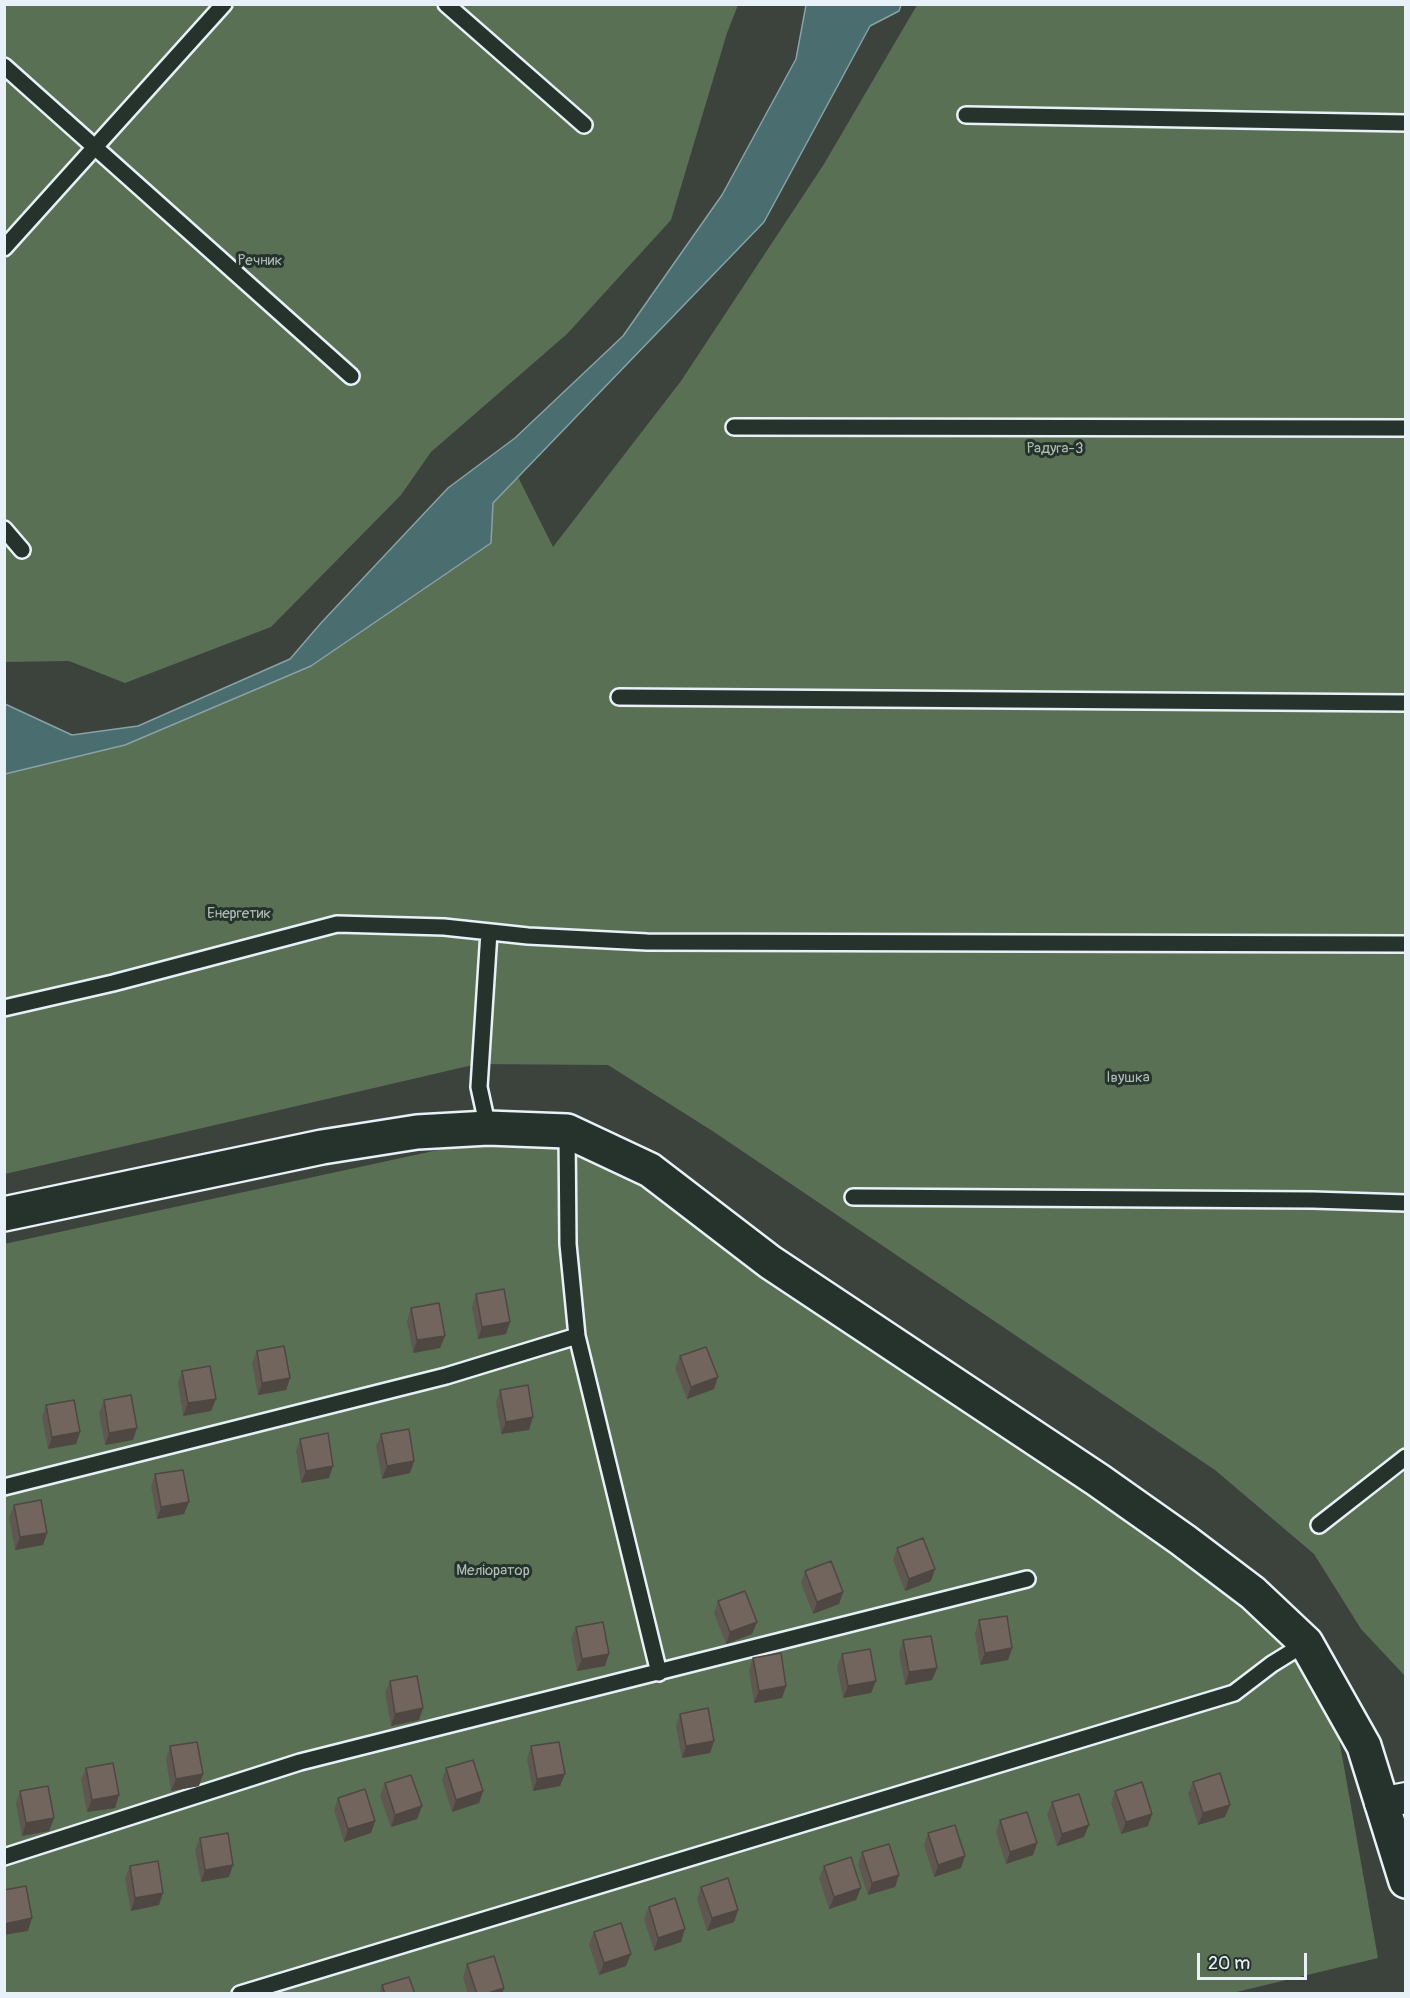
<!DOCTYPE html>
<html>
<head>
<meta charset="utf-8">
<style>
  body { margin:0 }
  #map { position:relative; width:1410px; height:1998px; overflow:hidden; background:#3c423c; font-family:Pangolin,sans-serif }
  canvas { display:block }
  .frame { position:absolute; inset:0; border:6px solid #e8f1f8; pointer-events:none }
  .scale { position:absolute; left:1197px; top:1953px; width:110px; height:27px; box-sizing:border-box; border:3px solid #e8f1f8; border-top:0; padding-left:8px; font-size:18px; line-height:21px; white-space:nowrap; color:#e8f1f8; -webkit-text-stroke:4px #26332d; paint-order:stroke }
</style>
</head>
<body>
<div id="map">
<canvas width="1410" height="1998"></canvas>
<div class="frame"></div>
<div class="scale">20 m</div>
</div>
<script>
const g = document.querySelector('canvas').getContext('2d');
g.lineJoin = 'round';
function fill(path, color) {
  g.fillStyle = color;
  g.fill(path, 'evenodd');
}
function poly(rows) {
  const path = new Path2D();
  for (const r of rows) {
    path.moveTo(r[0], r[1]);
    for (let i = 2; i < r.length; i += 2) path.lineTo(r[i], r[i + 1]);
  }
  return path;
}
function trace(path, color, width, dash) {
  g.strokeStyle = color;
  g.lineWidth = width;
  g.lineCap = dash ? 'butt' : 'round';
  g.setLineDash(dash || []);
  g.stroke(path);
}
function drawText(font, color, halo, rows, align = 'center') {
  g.font = font + ' Pangolin,sans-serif';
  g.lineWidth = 6;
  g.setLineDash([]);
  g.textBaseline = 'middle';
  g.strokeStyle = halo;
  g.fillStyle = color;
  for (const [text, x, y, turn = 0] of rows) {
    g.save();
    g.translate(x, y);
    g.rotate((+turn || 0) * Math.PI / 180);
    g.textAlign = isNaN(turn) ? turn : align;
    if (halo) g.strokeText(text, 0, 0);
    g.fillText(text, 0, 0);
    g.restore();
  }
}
const green = poly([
  [4,5,738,5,727,33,671,220,567,334,431,452,401,495,271,627,125,683,69,661,5,662],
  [917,5,1405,5,1405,1676,1361,1629,1314,1554,1215,1470,714,1132,608,1065,477,1064,5,1174,4,774,125,745,311,666,491,543,493,503,518,477,553,547,681,381,824,164],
  [498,1137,632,1150,1255,1606,1333,1705,1378,1958,1228,1994,5,1993,4,1244]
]);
const water = poly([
  [806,5,901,5,899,11,870,26,764,222,493,503,491,543,311,666,125,745,5,774,5,704,72,735,138,726,290,659,321,623,448,488,515,438,623,336,722,195,796,59,806,5]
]);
const service = poly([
  [446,4,584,125],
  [4,66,351,376],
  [966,115,1406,123],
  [4,248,224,4],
  [734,427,1406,428],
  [4,529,22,550],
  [619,697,1406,703],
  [4,1008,113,983,337,924,444,927,528,936,647,942,1406,944],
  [488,1128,479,1087,489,932],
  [567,1131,568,1244,577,1336,659,1673],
  [853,1197,1313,1200,1406,1203],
  [4,1487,446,1376,577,1336],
  [1319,1525,1406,1457],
  [4,1857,300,1762,1027,1579],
  [240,1994,1234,1693,1272,1664,1306,1643]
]);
const minor = poly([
  [1380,1803,1406,1798]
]);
const tertiary = poly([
  [4,1214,322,1147,417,1132,488,1128,567,1131,650,1170,770,1262,1098,1480,1183,1540,1253,1593,1306,1643,1364,1746,1406,1881]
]);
const wall = poly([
  [476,1294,506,1334,478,1339,472,1307],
  [411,1308,445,1336,440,1348,413,1353,407,1321],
  [257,1351,290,1378,286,1390,258,1395,252,1363],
  [680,1356,714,1389,687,1399,675,1368],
  [182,1371,216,1399,211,1411,183,1416,178,1383],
  [500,1390,529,1430,501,1434,496,1402],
  [104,1400,133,1440,105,1445,99,1413],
  [46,1405,80,1432,76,1444,48,1449,42,1417],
  [381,1434,414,1461,410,1473,382,1479,376,1446],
  [300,1439,329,1478,301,1483,296,1451],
  [155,1474,184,1514,157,1519,151,1486],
  [14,1505,47,1533,43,1545,15,1550,9,1517],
  [897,1548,931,1581,905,1591,893,1560],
  [805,1571,843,1592,839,1604,813,1614,801,1583],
  [718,1601,757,1622,752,1634,726,1644,714,1613],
  [979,1620,1012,1648,1008,1660,980,1665,975,1633],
  [576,1627,605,1666,577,1671,571,1639],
  [903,1640,937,1668,932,1680,905,1685,899,1653],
  [842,1654,876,1681,871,1693,843,1698,837,1666],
  [753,1658,786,1686,782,1698,754,1703,749,1670],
  [390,1681,419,1720,391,1726,385,1693],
  [680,1714,710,1753,682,1758,676,1726],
  [170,1746,199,1786,171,1791,166,1759],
  [531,1746,560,1786,533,1791,527,1759],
  [86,1768,119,1795,115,1808,87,1812,81,1780],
  [446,1768,483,1791,479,1803,452,1812,442,1780],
  [1193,1782,1230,1805,1225,1817,1198,1825,1188,1794],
  [385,1783,422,1806,417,1819,391,1827,380,1796],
  [20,1791,54,1818,49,1831,22,1836,16,1803],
  [1115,1791,1152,1814,1148,1826,1121,1834,1111,1803],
  [338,1798,375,1821,371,1833,344,1842,334,1810],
  [1052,1802,1084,1837,1057,1846,1047,1814],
  [1000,1820,1037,1843,1033,1855,1006,1864,996,1832],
  [928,1833,961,1868,934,1877,924,1845],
  [200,1838,229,1877,201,1882,195,1850],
  [862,1852,895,1887,868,1895,858,1865],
  [130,1866,159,1905,131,1911,125,1878],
  [824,1866,856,1900,829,1909,819,1878],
  [701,1887,738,1910,734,1922,707,1931,697,1899],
  [649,1907,681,1942,654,1951,644,1919],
  [594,1932,626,1966,599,1975,589,1944],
  [467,1964,504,1988,502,1994,468,1994,463,1977],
  [382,1985,415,1994,379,1994]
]);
const shadedWall = poly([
  [510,1322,506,1334,478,1339,482,1327],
  [445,1336,440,1348,413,1353,417,1340],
  [718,1377,714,1389,687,1399,691,1387],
  [290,1378,286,1390,258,1395,262,1383],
  [216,1399,211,1411,183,1416,188,1403],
  [533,1417,529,1430,501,1434,506,1422],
  [137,1428,133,1440,105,1445,109,1433],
  [80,1432,76,1444,48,1449,52,1437],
  [414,1461,410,1473,382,1479,387,1466],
  [333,1466,329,1478,301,1483,306,1471],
  [189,1502,184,1514,157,1519,161,1507],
  [47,1533,43,1545,15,1550,20,1537],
  [935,1569,931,1581,905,1591,909,1579],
  [843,1592,839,1604,813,1614,817,1602],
  [757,1622,752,1634,726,1644,730,1632],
  [1012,1648,1008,1660,980,1665,985,1653],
  [609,1654,605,1666,577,1671,582,1659],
  [937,1668,932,1680,905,1685,909,1672],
  [876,1681,871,1693,843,1698,848,1686],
  [786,1686,782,1698,754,1703,759,1691],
  [423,1708,419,1720,391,1726,395,1714],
  [714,1741,710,1753,682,1758,686,1746],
  [203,1774,199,1786,171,1791,176,1779],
  [565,1774,560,1786,533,1791,537,1779],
  [483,1791,479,1803,452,1812,456,1800],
  [119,1795,115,1808,87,1812,92,1800],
  [1230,1805,1225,1817,1198,1825,1203,1813],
  [422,1806,417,1819,391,1827,395,1815],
  [1152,1814,1148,1826,1121,1834,1126,1822],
  [54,1818,49,1831,22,1836,26,1823],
  [375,1821,371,1833,344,1842,348,1829],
  [1089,1825,1084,1837,1057,1846,1062,1834],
  [1037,1843,1033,1855,1006,1864,1010,1852],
  [965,1856,961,1868,934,1877,938,1865],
  [233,1865,229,1877,201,1882,205,1870],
  [899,1875,895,1887,868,1895,872,1883],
  [861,1888,856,1900,829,1909,834,1897],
  [163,1893,159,1905,131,1911,135,1898],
  [738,1910,734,1922,707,1931,712,1918],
  [32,1918,28,1931,4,1935,4,1924],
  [685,1929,681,1942,654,1951,658,1938],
  [631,1954,626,1966,599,1975,604,1963],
  [504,1988,502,1994,485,1994]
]);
const building = poly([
  [504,1289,510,1322,482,1327,476,1294,504,1289],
  [439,1303,445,1336,417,1340,411,1308,439,1303],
  [284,1346,290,1378,262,1383,257,1351,284,1346],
  [706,1347,718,1377,691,1387,680,1356,706,1347],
  [210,1366,216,1399,188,1403,182,1371,210,1366],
  [528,1385,533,1417,506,1422,500,1390,528,1385],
  [131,1395,137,1428,109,1433,104,1400,131,1395],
  [74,1400,80,1432,52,1437,46,1405,74,1400],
  [409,1429,414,1461,387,1466,381,1434,409,1429],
  [328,1433,333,1466,306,1471,300,1439,328,1433],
  [183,1470,189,1502,161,1507,155,1474,183,1470],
  [41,1500,47,1533,20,1537,14,1505,41,1500],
  [923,1538,935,1569,909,1579,897,1548,923,1538],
  [831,1561,843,1592,817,1602,805,1571,831,1561],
  [745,1591,757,1622,730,1632,718,1601,745,1591],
  [1007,1616,1012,1648,985,1653,979,1620,1007,1616],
  [603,1622,609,1654,582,1659,576,1627,603,1622],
  [931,1636,937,1668,909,1672,903,1640,931,1636],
  [870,1649,876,1681,848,1686,842,1654,870,1649],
  [781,1653,786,1686,759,1691,753,1658,781,1653],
  [417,1676,423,1708,395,1714,390,1681,417,1676],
  [708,1708,714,1741,686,1746,680,1714,708,1708],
  [197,1742,203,1774,176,1779,170,1746,197,1742],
  [559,1742,565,1774,537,1779,531,1746,559,1742],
  [473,1760,483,1791,456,1800,446,1768,473,1760],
  [113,1763,119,1795,92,1800,86,1768,113,1763],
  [1220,1773,1230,1805,1203,1813,1193,1782,1220,1773],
  [411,1775,422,1806,395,1815,385,1783,411,1775],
  [1142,1782,1152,1814,1126,1822,1115,1791,1142,1782],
  [48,1786,54,1818,26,1823,20,1791,48,1786],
  [365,1789,375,1821,348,1829,338,1798,365,1789],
  [1079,1794,1089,1825,1062,1834,1052,1802,1079,1794],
  [1027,1812,1037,1843,1010,1852,1000,1820,1027,1812],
  [955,1825,965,1856,938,1865,928,1833,955,1825],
  [228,1833,233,1865,205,1870,200,1838,228,1833],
  [889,1844,899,1875,872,1883,862,1852,889,1844],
  [851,1857,861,1888,834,1897,824,1866,851,1857],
  [158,1861,163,1893,135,1898,130,1866,158,1861],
  [728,1878,738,1910,712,1918,701,1887,728,1878],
  [26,1886,32,1918,4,1924,4,1890,26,1886],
  [675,1898,685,1929,658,1938,649,1907,675,1898],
  [621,1923,631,1954,604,1963,594,1932,621,1923],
  [494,1956,504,1988,485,1994,477,1994,467,1964,494,1956],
  [409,1977,415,1994,385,1994,382,1985,409,1977]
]);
const parkNames = [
  ["Речник",260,261],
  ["Радуга-3",1055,449],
  ["Енергетик",239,914],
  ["Івушка",1128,1078],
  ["Меліоратор",493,1571]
];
fill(green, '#5a7054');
fill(water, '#4a6e70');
trace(water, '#89a2a6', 1.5);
trace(service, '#e8f1f8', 20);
trace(minor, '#e8f1f8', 34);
trace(tertiary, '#e8f1f8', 38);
trace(service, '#26332d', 15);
trace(minor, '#26332d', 30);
trace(tertiary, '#26332d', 33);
fill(wall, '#615751');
fill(shadedWall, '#4f4742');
fill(building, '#71655e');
trace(building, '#4f4742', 1.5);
drawText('15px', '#afbdb6', '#26332d', parkNames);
</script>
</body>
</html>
